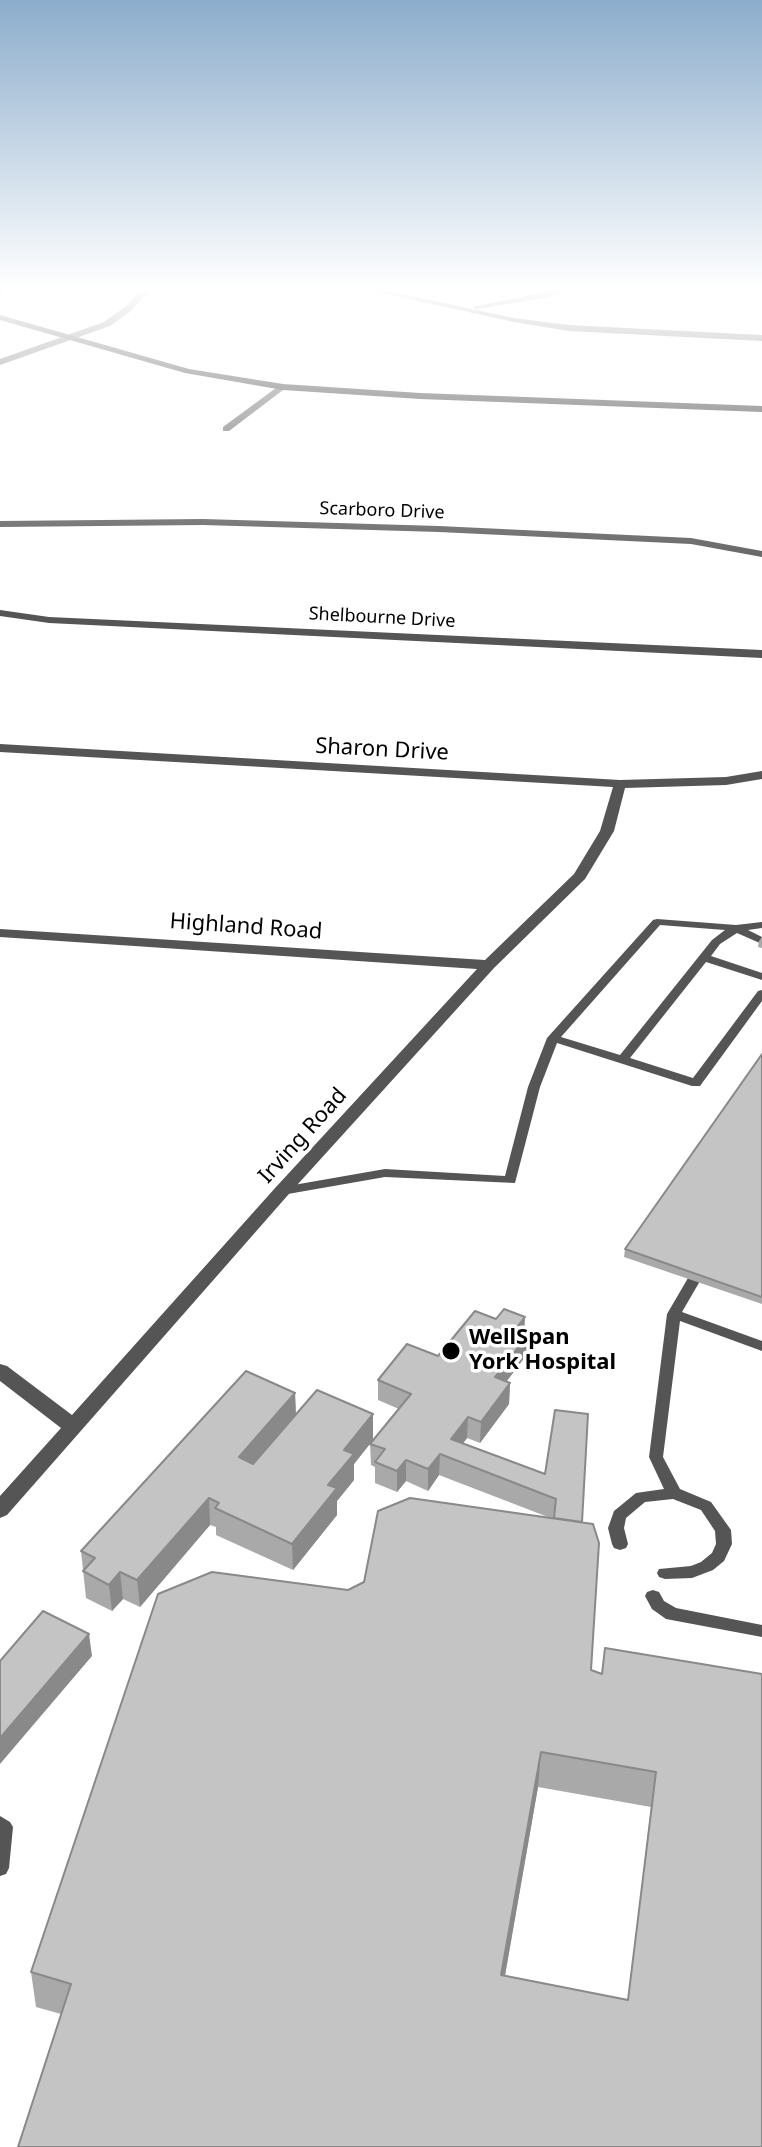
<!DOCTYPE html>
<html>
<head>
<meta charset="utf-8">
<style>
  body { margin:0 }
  canvas { display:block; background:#fff }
</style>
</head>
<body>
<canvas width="762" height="2147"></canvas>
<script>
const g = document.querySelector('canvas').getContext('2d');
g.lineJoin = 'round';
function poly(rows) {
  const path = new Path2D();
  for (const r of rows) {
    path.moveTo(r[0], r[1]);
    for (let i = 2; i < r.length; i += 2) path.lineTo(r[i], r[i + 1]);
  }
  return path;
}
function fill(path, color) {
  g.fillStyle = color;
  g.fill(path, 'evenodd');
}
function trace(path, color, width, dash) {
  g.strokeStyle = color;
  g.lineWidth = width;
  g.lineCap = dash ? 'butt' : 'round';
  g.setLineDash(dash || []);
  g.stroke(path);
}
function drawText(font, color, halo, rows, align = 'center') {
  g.font = font + ' "Noto Sans",sans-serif';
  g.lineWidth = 7;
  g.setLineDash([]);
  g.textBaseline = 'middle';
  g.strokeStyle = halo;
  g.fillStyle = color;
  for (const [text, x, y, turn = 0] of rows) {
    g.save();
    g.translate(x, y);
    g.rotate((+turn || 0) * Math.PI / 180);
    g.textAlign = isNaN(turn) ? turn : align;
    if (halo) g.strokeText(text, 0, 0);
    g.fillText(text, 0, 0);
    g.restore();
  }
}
const lane = poly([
  [0,290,6,290,0,295,0,290],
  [657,919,736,925,762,922,762,928,748,930,762,937,762,944,737,933,720,944,711,956,762,973,762,980,706,962,630,1058,693,1078,758,991,762,990,762,1001,700,1086,692,1086,557,1043,540,1087,515,1183,385,1177,282,1195,277,1194,276,1191,277,1188,282,1187,385,1169,505,1176,528,1087,547,1038,653,920,657,919],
  [660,925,725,930,712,940,620,1055,561,1037,660,925],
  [693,1276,698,1278,700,1281,682,1312,762,1341,762,1351,680,1321,663,1457,680,1489,711,1502,731,1530,732,1544,724,1561,713,1570,692,1578,665,1579,659,1577,657,1573,659,1569,691,1566,701,1562,712,1553,716,1544,715,1531,701,1510,673,1499,645,1502,626,1518,624,1528,628,1544,626,1548,620,1550,614,1548,612,1544,608,1528,614,1511,636,1493,664,1489,649,1457,667,1314,688,1278,693,1276],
  [653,1590,659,1592,664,1601,676,1608,762,1625,762,1637,666,1619,652,1609,645,1596,647,1592,653,1590],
  [0,1816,10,1822,13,1827,9,1868,6,1874,0,1876,0,1816]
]);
const street = poly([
  [147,290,157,290,142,299,131,311,110,326,0,365,0,359,104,322,125,307,136,295,147,290],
  [368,290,383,290,514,318,569,325,762,335,762,341,569,331,514,322,368,290],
  [557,290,569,290,545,298,476,309,472,307,557,290],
  [280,385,287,387,229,431,223,431,223,427,280,385],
  [203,519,439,526,691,538,762,551,762,557,691,544,439,532,203,525,0,527,0,521,203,519],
  [0,610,49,617,762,650,762,658,49,623,0,616,0,610],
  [0,744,620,780,726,777,762,771,762,779,726,785,625,788,614,831,585,879,494,968,288,1195,7,1515,0,1518,0,1496,61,1428,0,1381,0,1364,7,1366,72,1415,276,1187,477,969,0,937,0,929,485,960,574,874,600,831,613,787,0,752,0,744]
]);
const secondary = poly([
  [0,315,189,369,283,384,420,393,762,406,762,412,420,399,283,390,185,373,0,320,0,315]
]);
const wall = poly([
  [762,937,762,948,758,947,759,941],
  [762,1054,762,1304,624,1257,625,1249],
  [524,1330,528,1353,506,1382,510,1383,509,1404,480,1443,467,1438,463,1443,545,1474,582,1522,591,1670,602,1674,762,1674,762,2147,61,2014,36,2007,31,1972,348,1590,548,1517,439,1475,428,1491,406,1481,397,1492,375,1483,375,1467,371,1465,370,1444,399,1409,378,1400,378,1380,438,1356],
  [538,1787,651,1807,628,2000,505,1976],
  [295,1393,296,1415,373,1414,373,1440,354,1464,354,1480,337,1501,337,1515,293,1570,216,1535,216,1527,210,1525,140,1607,123,1599,112,1611,86,1598,81,1551]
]);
const shadedWall = poly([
  [525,1317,524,1337,517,1327],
  [530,1332,528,1353,494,1398,495,1377],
  [510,1383,509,1404,480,1443,481,1422],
  [295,1393,296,1419,240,1483,239,1457],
  [373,1414,373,1440,354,1464,354,1480,337,1501,337,1515,293,1570,292,1544,328,1485,344,1450],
  [468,1417,467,1438,451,1460,451,1439],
  [440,1454,439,1475,428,1491,428,1469],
  [406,1460,406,1481,397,1492,397,1471],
  [209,1498,210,1525,140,1607,137,1580],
  [120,1572,123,1599,112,1611,109,1585],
  [89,1634,92,1656,0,1764,0,1738],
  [541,1752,538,1787,499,2009,501,1975]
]);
const building = poly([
  [762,1054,762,1297,625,1249,762,1054],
  [504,1309,525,1317,517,1327,530,1332,495,1377,510,1383,481,1422,468,1417,451,1439,545,1474,555,1410,588,1414,582,1522,554,1518,556,1499,440,1454,428,1469,406,1460,397,1471,375,1462,385,1449,370,1444,411,1394,378,1380,407,1344,438,1356,475,1311,496,1319,504,1309],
  [246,1371,295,1393,239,1457,253,1464,317,1390,373,1414,344,1450,354,1454,328,1485,337,1488,292,1544,215,1508,219,1503,209,1498,137,1580,120,1572,109,1585,83,1571,95,1558,81,1551,246,1371],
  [410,1498,593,1524,599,1543,591,1670,602,1674,605,1648,762,1674,762,2147,18,2147,71,1984,31,1972,158,1594,212,1572,348,1590,364,1582,378,1511,410,1498],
  [541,1752,656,1772,628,2000,501,1975,541,1752],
  [43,1611,89,1634,0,1738,0,1661,43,1611]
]);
const markers = [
  [451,1351,10,"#000"]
];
const farStreetnames = [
  ["Scarboro Drive",382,511,2],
  ["Shelbourne Drive",382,618,3]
];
const streetNames = [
  ["Sharon Drive",382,750,3],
  ["Highland Road",246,927,4],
  ["Irving Road",303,1136,-48]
];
const poiNames = [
  ["WellSpan",469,1338],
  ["York Hospital",469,1363]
];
fill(lane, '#555');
fill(street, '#555');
fill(secondary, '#222');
fill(wall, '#a9a9a9');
fill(shadedWall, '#898989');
fill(building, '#c4c4c4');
trace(building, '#898989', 2);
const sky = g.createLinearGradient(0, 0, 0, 590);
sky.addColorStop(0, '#8cadcc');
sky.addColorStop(0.49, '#fff');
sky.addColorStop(1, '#ffffff00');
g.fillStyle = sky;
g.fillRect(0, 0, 762, 590);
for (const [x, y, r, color] of markers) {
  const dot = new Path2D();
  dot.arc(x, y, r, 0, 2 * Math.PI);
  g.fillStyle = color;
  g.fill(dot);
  trace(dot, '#fff', 3);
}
drawText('18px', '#000', '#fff', farStreetnames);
drawText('22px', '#000', '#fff', streetNames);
drawText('bold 22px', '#000', '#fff', poiNames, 'left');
</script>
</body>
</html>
